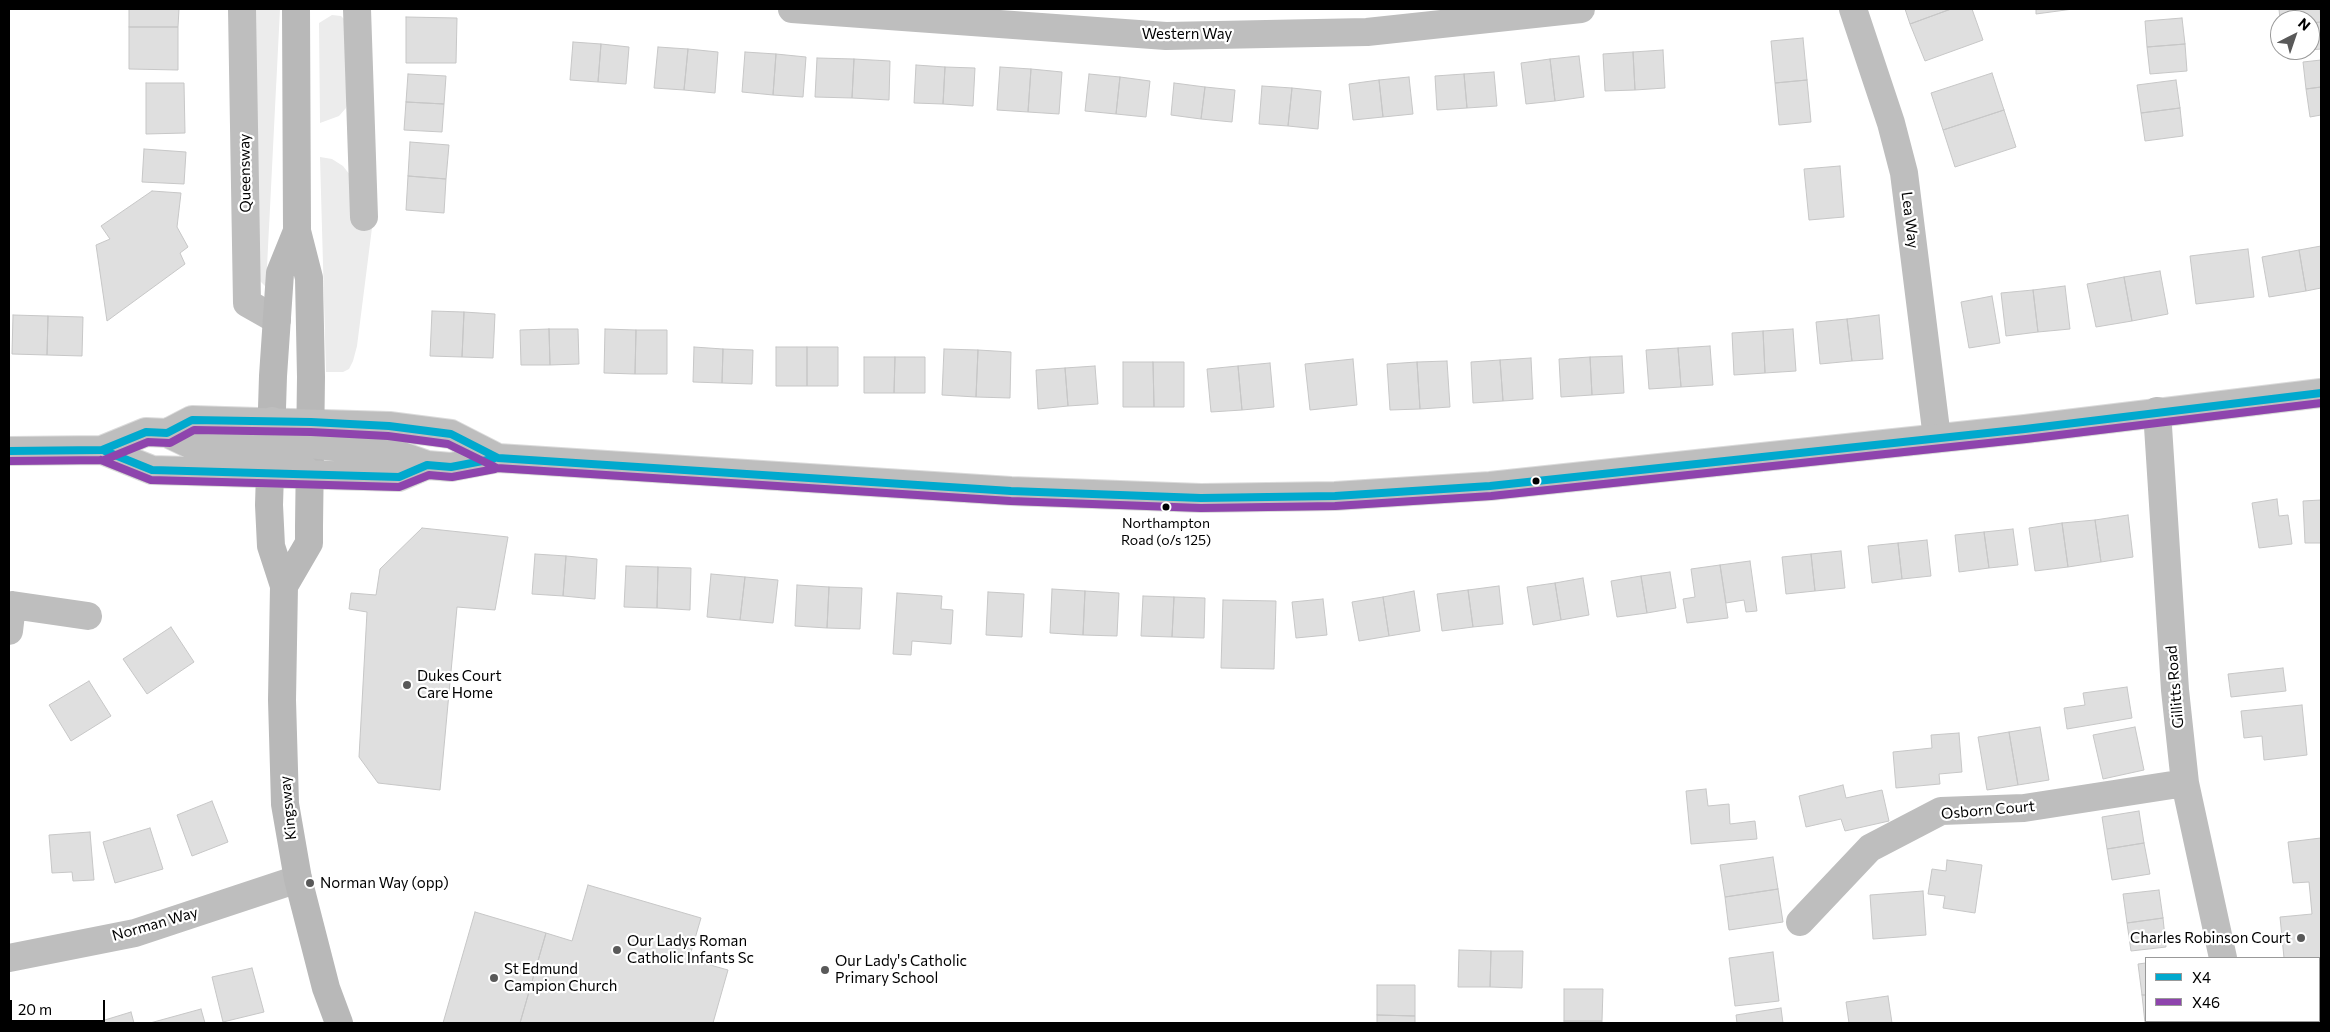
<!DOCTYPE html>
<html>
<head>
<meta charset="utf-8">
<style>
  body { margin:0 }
  #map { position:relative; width:2330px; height:1032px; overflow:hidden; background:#fff; font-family:Commissioner,sans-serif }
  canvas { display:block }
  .frame { position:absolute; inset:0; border:10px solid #000; pointer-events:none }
  .legend { position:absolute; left:2145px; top:957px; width:175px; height:65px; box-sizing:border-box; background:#fff; border:1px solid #999; margin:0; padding:6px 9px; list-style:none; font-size:15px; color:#000 }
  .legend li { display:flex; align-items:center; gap:10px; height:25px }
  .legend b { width:25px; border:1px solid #999 }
  .north { position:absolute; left:2270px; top:10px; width:50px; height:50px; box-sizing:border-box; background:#fff; border:1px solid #999; border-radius:50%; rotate:41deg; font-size:14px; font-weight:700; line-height:20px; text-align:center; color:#000 }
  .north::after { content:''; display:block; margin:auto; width:18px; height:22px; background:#595959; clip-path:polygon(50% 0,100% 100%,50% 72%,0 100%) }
  .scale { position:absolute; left:10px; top:1000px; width:95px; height:22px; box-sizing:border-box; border:2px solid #000; border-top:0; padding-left:6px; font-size:15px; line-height:18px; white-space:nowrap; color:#000; -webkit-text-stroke:4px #fff; paint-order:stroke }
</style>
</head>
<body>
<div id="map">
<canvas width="2330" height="1032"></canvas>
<div class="frame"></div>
<ul class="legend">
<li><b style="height:6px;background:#00a9ce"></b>X4</li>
<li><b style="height:6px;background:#8e44ad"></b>X46</li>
</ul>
<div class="north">N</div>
<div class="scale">20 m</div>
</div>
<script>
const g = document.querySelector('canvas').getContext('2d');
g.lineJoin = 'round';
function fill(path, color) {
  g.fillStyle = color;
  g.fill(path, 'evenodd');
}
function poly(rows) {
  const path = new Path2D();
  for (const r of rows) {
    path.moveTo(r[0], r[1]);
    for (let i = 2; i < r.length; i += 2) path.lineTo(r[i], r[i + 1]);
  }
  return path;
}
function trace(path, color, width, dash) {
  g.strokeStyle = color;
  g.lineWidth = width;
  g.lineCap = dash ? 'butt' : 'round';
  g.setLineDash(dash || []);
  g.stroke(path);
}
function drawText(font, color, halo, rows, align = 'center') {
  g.font = font + ' Commissioner,sans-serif';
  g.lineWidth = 4.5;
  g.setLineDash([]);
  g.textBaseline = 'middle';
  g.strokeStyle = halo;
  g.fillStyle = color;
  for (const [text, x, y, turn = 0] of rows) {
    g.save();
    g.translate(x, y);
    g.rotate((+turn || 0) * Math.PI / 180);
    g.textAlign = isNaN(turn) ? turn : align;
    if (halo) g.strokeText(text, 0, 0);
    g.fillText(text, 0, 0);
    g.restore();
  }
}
const green = poly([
  [253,9,280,9,266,287,256,277],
  [332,15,341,16,345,20,349,95,346,108,339,116,320,123,319,23],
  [320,157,332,159,343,166,350,175,373,220,357,346,353,361,349,369,343,372,326,372]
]);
const building = poly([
  [129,9,179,9,178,27,129,27,129,9],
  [1905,9,1951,9,1910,24,1905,9],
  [1951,9,1972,9,1983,40,1925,61,1910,24,1951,9],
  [2036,9,2073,9,2036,14,2036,9],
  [2279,9,2320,9,2321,22,2310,23,2310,20,2280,20,2279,9],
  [406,17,457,18,456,63,406,63,406,17],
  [2182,18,2185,44,2147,47,2145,21,2182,18],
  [2321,22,2321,49,2310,50,2310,23,2321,22],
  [129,27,178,27,178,70,129,69,129,27],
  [1803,38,1807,80,1775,83,1771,41,1803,38],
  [573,42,601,44,598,82,570,80,573,42],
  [601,44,629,47,626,84,598,82,601,44],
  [2185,44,2187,71,2150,74,2147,47,2185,44],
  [658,47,688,49,684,90,654,88,658,47],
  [688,49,718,52,715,93,684,90,688,49],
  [1663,50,1665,88,1635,90,1633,52,1663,50],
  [2284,50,2310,50,2284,53,2284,50],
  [745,52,776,54,773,95,742,92,745,52],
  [1633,52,1635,90,1605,91,1603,54,1633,52],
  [776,54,806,57,803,97,773,95,776,54],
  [1579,56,1584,97,1555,101,1550,59,1579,56],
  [817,58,854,59,852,98,815,97,817,58],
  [854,59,890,61,889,100,852,98,854,59],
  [1550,59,1555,101,1526,104,1521,63,1550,59],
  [2321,60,2321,87,2306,89,2303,62,2321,60],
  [916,65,945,67,943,104,914,103,916,65],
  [945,67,975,68,973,106,943,104,945,67],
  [1000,67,1031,69,1028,112,997,110,1000,67],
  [1031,69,1062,72,1059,114,1028,112,1031,69],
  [1494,72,1497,106,1467,108,1464,74,1494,72],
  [1992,73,2004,110,1943,130,1931,93,1992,73],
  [408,74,446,76,444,104,406,102,408,74],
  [1089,74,1120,77,1116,114,1085,111,1089,74],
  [1464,74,1467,108,1437,110,1435,76,1464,74],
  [1120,77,1150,81,1146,117,1116,114,1120,77],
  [1409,77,1413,114,1383,117,1379,80,1409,77],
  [1379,80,1383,117,1353,120,1349,84,1379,80],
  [1807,80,1811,122,1779,125,1775,83,1807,80],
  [2176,80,2180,108,2141,113,2137,85,2176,80],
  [146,83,184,83,185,133,146,134,146,83],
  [1174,83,1205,87,1201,119,1171,115,1174,83],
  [1262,86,1292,88,1288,126,1259,124,1262,86],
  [1205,87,1235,90,1232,122,1201,119,1205,87],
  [2321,87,2321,115,2310,117,2306,89,2321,87],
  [1292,88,1321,91,1318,129,1288,126,1292,88],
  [406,102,444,104,442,132,404,130,406,102],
  [2180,108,2183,136,2145,141,2141,113,2180,108],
  [2004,110,2016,147,1955,167,1943,130,2004,110],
  [410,142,449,145,446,179,408,176,410,142],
  [144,149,186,152,184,184,142,182,144,149],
  [1840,166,1844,217,1809,220,1804,169,1840,166],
  [408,176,446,179,444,213,406,210,408,176],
  [152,191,181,193,177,227,188,247,180,253,185,264,107,321,96,245,110,239,101,226,152,191],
  [2321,246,2321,288,2306,291,2299,250,2321,246],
  [2248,249,2254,297,2196,304,2190,256,2248,249],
  [2299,250,2306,291,2269,297,2262,257,2299,250],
  [2160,271,2168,314,2132,321,2124,277,2160,271],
  [2124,277,2132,321,2096,327,2087,284,2124,277],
  [2065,286,2070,329,2038,332,2033,290,2065,286],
  [2033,290,2038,332,2006,336,2001,293,2033,290],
  [1992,296,2000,343,1969,348,1961,302,1992,296],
  [432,311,464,312,462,357,430,356,432,311],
  [464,312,495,314,493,358,462,357,464,312],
  [13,315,48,316,47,355,12,354,13,315],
  [1879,315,1883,359,1852,361,1847,319,1879,315],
  [48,316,83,317,82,356,47,355,48,316],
  [1847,319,1852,361,1820,364,1816,322,1847,319],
  [549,329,578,329,579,364,550,365,549,329],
  [549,329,550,365,521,365,520,330,549,329],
  [605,329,636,330,635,374,604,373,605,329],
  [1793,329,1796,371,1765,373,1763,331,1793,329],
  [636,330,667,330,667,374,635,374,636,330],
  [1763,331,1765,373,1734,375,1732,333,1763,331],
  [1710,346,1713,385,1681,387,1678,348,1710,346],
  [694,347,723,349,722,383,693,382,694,347],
  [776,347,807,347,807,386,776,386,776,347],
  [807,347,838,347,838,386,807,386,807,347],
  [1678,348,1681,387,1649,389,1646,350,1678,348],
  [723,349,753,350,752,384,722,383,723,349],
  [944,349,978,350,976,397,942,395,944,349],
  [978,350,1011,352,1010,398,976,397,978,350],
  [1622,356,1624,393,1592,395,1590,357,1622,356],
  [864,357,895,357,894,393,864,393,864,357],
  [895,357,925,357,925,393,894,393,895,357],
  [1590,357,1592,395,1561,397,1559,359,1590,357],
  [1531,358,1533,399,1503,401,1500,360,1531,358],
  [1353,359,1357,405,1310,410,1305,364,1353,359],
  [1500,360,1503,401,1473,403,1471,362,1500,360],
  [1447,361,1450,407,1420,409,1417,362,1447,361],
  [1123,362,1153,362,1154,407,1123,407,1123,362],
  [1153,362,1184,362,1184,407,1154,407,1153,362],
  [1417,362,1420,409,1390,410,1387,364,1417,362],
  [1270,363,1274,407,1242,410,1238,366,1270,363],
  [1095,366,1098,404,1068,406,1065,368,1095,366],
  [1238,366,1242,410,1211,412,1207,369,1238,366],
  [1065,368,1068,406,1038,409,1036,370,1065,368],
  [2277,499,2279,516,2288,515,2292,544,2259,548,2252,503,2277,499],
  [2321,500,2321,543,2305,543,2303,501,2321,500],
  [2128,515,2133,557,2101,562,2095,520,2128,515],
  [2095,520,2101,562,2068,567,2062,523,2095,520],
  [2062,523,2068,567,2035,571,2029,528,2062,523],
  [422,528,508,537,495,610,457,607,440,790,378,783,359,757,367,612,349,609,351,593,376,595,380,569,422,528],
  [2013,529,2018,565,1989,568,1984,532,2013,529],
  [1984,532,1989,568,1959,572,1955,535,1984,532],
  [1927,540,1931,576,1902,579,1898,543,1927,540],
  [1898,543,1902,579,1872,583,1868,546,1898,543],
  [1841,551,1845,588,1815,591,1811,554,1841,551],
  [535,554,566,556,563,596,532,594,535,554],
  [1811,554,1815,591,1786,594,1782,557,1811,554],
  [566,556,597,559,595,599,563,596,566,556],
  [1750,561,1757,611,1746,612,1744,600,1726,603,1720,565,1750,561],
  [1720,565,1728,618,1687,623,1683,599,1695,597,1691,569,1720,565],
  [626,566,658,567,657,608,624,607,626,566],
  [658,567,691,568,690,610,657,608,658,567],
  [1670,572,1676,608,1647,613,1641,576,1670,572],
  [711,574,745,577,740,620,707,617,711,574],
  [1641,576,1647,613,1617,617,1611,581,1641,576],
  [745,577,778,580,773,623,740,620,745,577],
  [1583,578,1589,615,1561,620,1555,583,1583,578],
  [1555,583,1561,620,1533,625,1527,587,1555,583],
  [797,585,829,587,827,628,795,626,797,585],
  [1499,586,1503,624,1473,627,1468,590,1499,586],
  [829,587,862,588,860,629,827,628,829,587],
  [1052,589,1085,591,1083,635,1050,633,1052,589],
  [1468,590,1473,627,1442,631,1437,594,1468,590],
  [1085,591,1119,593,1117,636,1083,635,1085,591],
  [1414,591,1420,631,1389,636,1383,597,1414,591],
  [988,592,1024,594,1022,637,986,635,988,592],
  [897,593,942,596,941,609,953,610,951,644,912,641,911,655,893,654,897,593],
  [1143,596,1174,597,1172,637,1141,636,1143,596],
  [1174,597,1205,598,1204,638,1172,637,1174,597],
  [1383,597,1389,636,1359,641,1352,602,1383,597],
  [1323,599,1327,635,1296,638,1292,602,1323,599],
  [1223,600,1276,601,1274,669,1221,668,1223,600],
  [171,627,194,662,147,694,123,659,171,627],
  [2283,668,2286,691,2231,697,2228,674,2283,668],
  [89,681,111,716,71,741,49,705,89,681],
  [2127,687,2132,718,2067,729,2064,708,2085,705,2083,693,2127,687],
  [2302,705,2307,755,2264,760,2262,736,2244,738,2241,711,2302,705],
  [2040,727,2049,780,2018,785,2009,732,2040,727],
  [2135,727,2144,770,2103,779,2093,735,2135,727],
  [2009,732,2018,785,1987,790,1978,737,2009,732],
  [1959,733,1962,772,1939,774,1940,784,1896,788,1893,752,1932,748,1931,735,1959,733],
  [1843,785,1846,798,1882,790,1889,821,1845,831,1841,819,1806,827,1799,796,1843,785],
  [1706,789,1708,806,1729,804,1730,824,1755,821,1757,839,1691,844,1686,791,1706,789],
  [212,801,228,842,192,856,177,815,212,801],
  [2139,811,2144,843,2107,849,2102,817,2139,811],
  [150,828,163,869,115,883,103,842,150,828],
  [90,832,94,880,73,881,72,872,52,873,49,835,90,832],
  [2321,838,2321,1023,2311,1023,2310,1021,2319,1021,2319,958,2284,958,2280,917,2312,914,2309,882,2293,883,2288,842,2321,838],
  [2144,843,2150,874,2112,880,2107,849,2144,843],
  [1773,857,1778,889,1725,897,1720,865,1773,857],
  [1947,860,1982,865,1975,913,1943,908,1945,896,1928,894,1932,869,1946,871,1947,860],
  [588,885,701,918,689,959,728,970,713,1023,520,1023,546,933,572,941,588,885],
  [1778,889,1783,922,1729,930,1725,897,1778,889],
  [2159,890,2163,918,2127,923,2123,894,2159,890],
  [1923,891,1926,935,1873,939,1870,895,1923,891],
  [475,912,546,933,520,1023,443,1023,475,912],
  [2163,918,2166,947,2131,951,2127,923,2163,918],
  [1459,950,1491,951,1490,987,1458,987,1459,950],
  [1491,951,1523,951,1522,988,1490,987,1491,951],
  [1773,952,1779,1001,1735,1006,1729,958,1773,952],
  [2146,963,2146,995,2142,995,2138,964,2146,963],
  [252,968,264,1012,223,1022,212,977,252,968],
  [1377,985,1415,985,1415,1016,1377,1015,1377,985],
  [1564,989,1603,989,1602,1021,1564,1021,1564,989],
  [2142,995,2146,995,2146,1021,2182,1021,2145,1023,2142,995],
  [1888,996,1892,1023,1849,1023,1846,1002,1888,996],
  [1781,1008,1783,1023,1737,1023,1736,1015,1781,1008],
  [201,1009,205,1023,150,1023,201,1009],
  [131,1012,134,1023,95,1023,131,1012],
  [1377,1015,1415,1016,1415,1023,1377,1023,1377,1015],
  [1564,1021,1602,1021,1602,1023,1564,1023,1564,1021]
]);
const street = poly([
  [242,9,247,303,277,320],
  [357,9,364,217],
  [792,9,1166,36,1367,32,1581,9],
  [1853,9,1891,123,1904,173,1937,438],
  [2157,411,2175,690,2185,783,2223,958],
  [9,631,12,605,88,616],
  [1800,922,1870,848,1941,811,2024,808,2185,783],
  [9,958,135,933,298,879],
  [2235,1021,2235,1023]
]);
const secondary = poly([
  [297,231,280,273,273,376,269,505,271,546,284,586,282,700,285,804,298,879,326,988,339,1023],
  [284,586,309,543,309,526,311,377,309,278,297,231,296,9]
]);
const primary = poly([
  [272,421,291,437,311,444,399,455,427,465,451,467,498,458,1011,491,1201,498,1335,496,1490,486,2025,429,2321,393],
  [167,433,192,420,389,426,451,434,498,458],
  [102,450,152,470,399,477,427,465],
  [9,451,102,450,146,432,167,433,190,444,271,449,289,457,310,474]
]);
const bus1 = poly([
  [9,451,102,450,146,432,167,433,192,420,311,422,389,426,451,434,498,458,1011,491,1201,498,1335,496,1490,486,2025,429,2321,393],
  [105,451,152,470,399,477,427,465,451,467,493,459]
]);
const bus2 = poly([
  [101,460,151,480,399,487,429,475,452,477,495,469],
  [9,461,104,460,148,442,170,443,194,430,311,432,388,436,448,444,497,468,1011,501,1201,508,1335,506,1491,496,2026,439,2321,403]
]);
const markers = [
  [1536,481,4.5,"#000"],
  [1166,507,4.5,"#000"],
  [407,685,5,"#595959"],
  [310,883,5,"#595959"],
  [2301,938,5,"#595959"],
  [617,950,5,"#595959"],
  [825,970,5,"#595959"],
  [494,978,5,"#595959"]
];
const busNames = [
  ["Northampton",1166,523],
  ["Road (o/s 125)",1166,540]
];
const streetNames = [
  ["Western Way",1187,34],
  ["Queensway",245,173,-91],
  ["Lea Way",1910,220,83],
  ["Gillitts Road",2175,687,-95],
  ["Kingsway",288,808,-96],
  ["Osborn Court",1988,810,-5],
  ["Norman Way",155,924,-16]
];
const poiNames = [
  ["Dukes Court",417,676],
  ["Care Home",417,693],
  ["Norman Way (opp)",320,883],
  ["Charles Robinson Court",2291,938,"right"],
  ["Our Ladys Roman",627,941],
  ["Catholic Infants Sc",627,958],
  ["Our Lady's Catholic",835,961],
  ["Primary School",835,978],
  ["St Edmund",504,969],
  ["Campion Church",504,986]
];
fill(green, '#ececec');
fill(building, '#dfdfdf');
trace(building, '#c7c7c7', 1);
trace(primary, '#dbdbdb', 30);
trace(street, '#bebebe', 28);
trace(secondary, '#b8b8b8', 28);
trace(primary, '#bebebe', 28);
trace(bus1, '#00a9ce', 8);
trace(bus2, '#8e44ad', 8);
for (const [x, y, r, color] of markers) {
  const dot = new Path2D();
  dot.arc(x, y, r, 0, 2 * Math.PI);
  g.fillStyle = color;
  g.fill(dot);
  trace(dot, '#fff', 2);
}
drawText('14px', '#000', '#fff', busNames);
drawText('15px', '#000', '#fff', streetNames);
drawText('15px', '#000', '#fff', poiNames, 'left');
</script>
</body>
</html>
